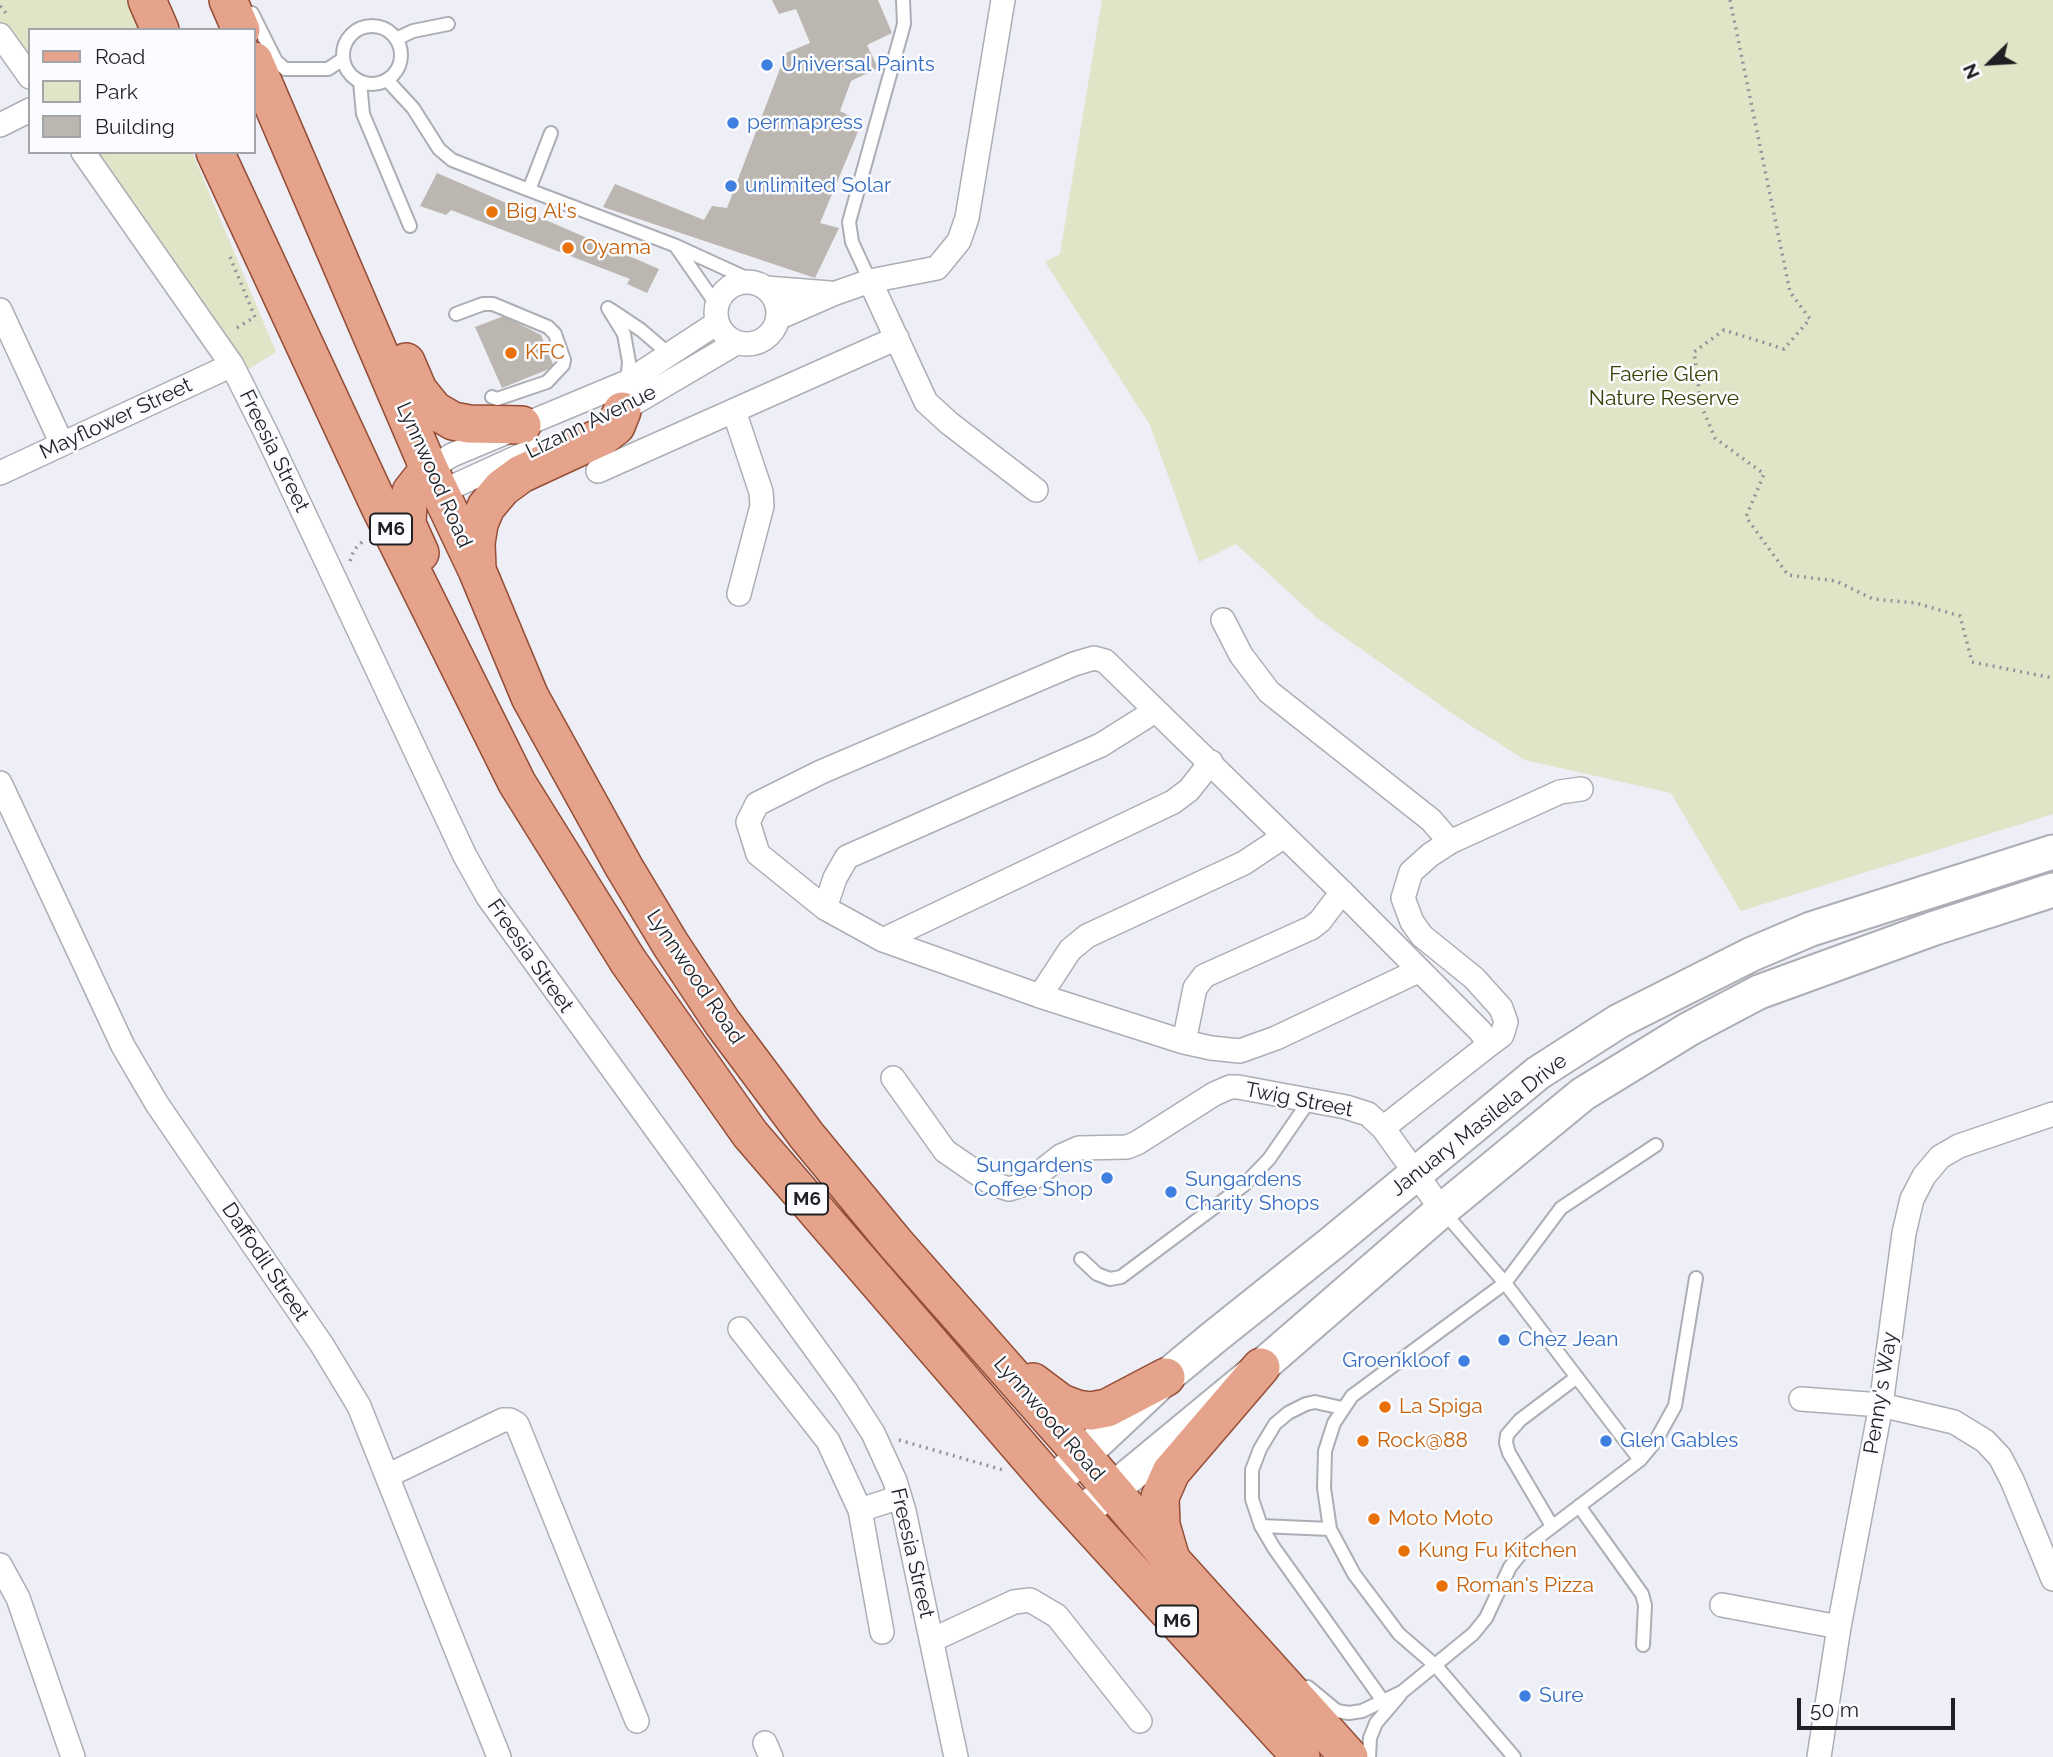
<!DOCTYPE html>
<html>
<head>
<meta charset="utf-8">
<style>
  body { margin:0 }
  #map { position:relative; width:2053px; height:1757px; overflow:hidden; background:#edeef6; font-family:Raleway,sans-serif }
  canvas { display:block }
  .legend { position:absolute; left:28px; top:28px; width:228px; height:126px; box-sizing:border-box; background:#fbfcff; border:2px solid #a3a4a7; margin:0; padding:9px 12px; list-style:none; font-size:21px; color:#1f2023 }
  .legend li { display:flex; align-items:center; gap:14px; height:35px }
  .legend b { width:35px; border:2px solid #a3a4a7 }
  .north { position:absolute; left:1955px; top:28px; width:70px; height:70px; -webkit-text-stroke:5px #fbfcff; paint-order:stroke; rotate:246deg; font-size:19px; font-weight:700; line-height:28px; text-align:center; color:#1f2023 }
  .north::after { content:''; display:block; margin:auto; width:24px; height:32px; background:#1f2023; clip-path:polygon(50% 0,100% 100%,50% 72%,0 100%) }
  .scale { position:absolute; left:1797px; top:1698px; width:158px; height:32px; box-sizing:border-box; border:4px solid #1f2023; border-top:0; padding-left:9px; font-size:21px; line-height:24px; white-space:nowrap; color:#1f2023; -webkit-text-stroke:5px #fbfcff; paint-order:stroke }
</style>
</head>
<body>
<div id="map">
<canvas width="2053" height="1757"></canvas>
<ul class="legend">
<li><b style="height:9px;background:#e5a38b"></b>Road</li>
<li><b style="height:19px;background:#dfe5c6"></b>Park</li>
<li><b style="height:19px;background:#bbb6af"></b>Building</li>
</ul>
<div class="north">N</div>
<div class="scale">50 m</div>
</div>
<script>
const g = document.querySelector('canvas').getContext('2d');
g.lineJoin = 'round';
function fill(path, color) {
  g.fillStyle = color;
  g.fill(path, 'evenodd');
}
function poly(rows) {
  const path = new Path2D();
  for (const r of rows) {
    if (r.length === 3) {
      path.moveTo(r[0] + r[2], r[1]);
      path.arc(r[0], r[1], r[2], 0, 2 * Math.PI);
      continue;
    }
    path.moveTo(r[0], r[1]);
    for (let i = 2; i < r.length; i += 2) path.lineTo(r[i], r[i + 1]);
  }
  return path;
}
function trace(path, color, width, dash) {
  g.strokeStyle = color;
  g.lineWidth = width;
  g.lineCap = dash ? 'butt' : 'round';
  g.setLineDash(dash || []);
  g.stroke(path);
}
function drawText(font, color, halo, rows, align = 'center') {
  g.font = font + ' Raleway,sans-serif';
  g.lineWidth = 5;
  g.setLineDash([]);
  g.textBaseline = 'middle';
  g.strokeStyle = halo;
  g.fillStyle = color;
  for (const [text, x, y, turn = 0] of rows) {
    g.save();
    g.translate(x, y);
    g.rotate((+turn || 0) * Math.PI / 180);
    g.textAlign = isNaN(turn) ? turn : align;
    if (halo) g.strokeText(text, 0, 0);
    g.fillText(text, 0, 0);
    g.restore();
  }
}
const green = poly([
  [0,0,128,0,140,30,30,30,30,63,0,22],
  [1102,0,2053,0,2053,814,1741,911,1671,793,1525,760,1459,718,1317,618,1236,544,1199,562,1150,425,1045,262,1060,254],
  [94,152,192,152,276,352,249,369]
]);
const building = poly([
  [772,0,878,0,892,33,867,45,878,68,851,81,840,111,862,122,820,223,839,228,815,278,603,207,615,184,704,220,712,206,727,208,786,53,810,43,796,9,779,14],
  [437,173,659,269,647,293,627,284,630,279,451,210,446,215,420,206],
  [504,316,541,335,554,367,502,388,475,327]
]);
const path = poly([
  [1730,0,1790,292,1810,319,1784,349,1724,330,1694,352,1701,405,1715,438,1764,474,1746,517,1788,575,1836,581,1873,599,1916,603,1960,616,1972,662,2053,678],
  [0,6,6,13],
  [230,257,255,317,233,330],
  [350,561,354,550,365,539],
  [899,1440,1003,1470]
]);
const service = poly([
  [252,13,276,61,285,69,328,69,343,59],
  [372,55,29],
  [396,39,413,31,448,24],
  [387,80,413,108,439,149,452,160,529,190],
  [360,82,363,114,410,226],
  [551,133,529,190,674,245,757,283],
  [677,248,716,304],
  [870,281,852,242,849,222,904,24,903,0],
  [608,308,624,334,629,362,627,382],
  [611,310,641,330,669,354],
  [456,314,483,304,493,304,548,327,555,334,564,360,563,365,547,382,497,399,492,397],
  [1081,1259,1097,1274,1110,1279,1121,1277,1244,1185,1269,1159,1309,1101],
  [1342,1408,1315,1402,1306,1404,1288,1413,1275,1424,1260,1449,1252,1470,1252,1499,1261,1526,1274,1548,1383,1701],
  [1640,1460,1655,1442,1675,1406,1696,1278],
  [1579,1506,1642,1594,1645,1605,1643,1645],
  [1261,1526,1330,1529],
  [1552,1526,1509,1453,1506,1443,1507,1435,1520,1420,1577,1377],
  [1308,1687,1337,1711,1349,1713,1362,1711,1402,1692,1473,1634,1486,1618,1510,1567,1528,1545,1640,1460,1505,1283,1442,1210],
  [1369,1757,1370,1738,1376,1723,1400,1695],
  [1514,1757,1436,1666,1399,1634,1354,1574,1330,1529,1324,1488,1325,1451,1334,1423,1352,1396,1505,1283,1561,1208,1656,1145]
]);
const minor = poly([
  [0,35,30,77],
  [0,125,30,110],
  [83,152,232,365,267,435,465,856,488,897,846,1391,873,1433,895,1481,904,1511,956,1757],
  [870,281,926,402,949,423,1036,490],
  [747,313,31],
  [766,288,830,293],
  [0,310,62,444],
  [778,318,833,294,870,281,937,268,959,241,967,218,1003,0],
  [734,411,761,492,762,506,739,594],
  [612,416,736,343],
  [429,469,452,455,627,382,717,323],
  [598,471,897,338],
  [0,473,232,365],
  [441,492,533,450],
  [1223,620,1241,655,1269,692,1431,820,1450,842],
  [0,783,123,1046,157,1104,322,1345,359,1406,499,1757],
  [825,908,835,878,847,857,1101,745,1155,711],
  [883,940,1173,802,1189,790,1211,762],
  [1040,996,1070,950,1087,936,1244,863,1283,837],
  [1184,1042,1195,988,1204,976,1311,928,1320,921,1342,892],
  [1490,1044,1502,1035,1506,1022,1501,1008,1474,978,1422,936,1412,922,1403,898,1411,872,1430,855,1450,842,1560,792,1581,789],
  [893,1078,945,1151,993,1184,1009,1189,1025,1184,1061,1156,1079,1148,1127,1147,1137,1143,1214,1094,1230,1087,1238,1087,1346,1107,1368,1114,1383,1128,1442,1210],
  [1383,1128,1490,1044,1480,1031,1342,892,1105,661,1094,658,1074,664,821,772,757,804,748,822,758,854,825,908,883,940,1040,996,1184,1042,1211,1048,1240,1051,1276,1038,1418,971],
  [740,1329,828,1441,860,1510,900,1497],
  [1801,1399,1881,1405,1954,1422,1985,1441,2000,1457,2012,1480,2053,1579],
  [387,1476,503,1420,510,1420,517,1424,637,1721],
  [860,1510,882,1632],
  [0,1565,18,1598,73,1757],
  [1722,1605,1839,1627],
  [932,1640,1014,1602,1030,1600,1057,1616,1140,1721],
  [765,1743,771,1757],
  [1819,1757,1839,1627,1881,1405,1904,1233,1912,1199,1924,1176,1940,1157,1959,1146,2053,1114]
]);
const secondary = poly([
  [1052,1484,1166,1377,1213,1338,1332,1243,1538,1073,1619,1021,1752,954,1811,929,2053,852],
  [1079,1513,1111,1491,1261,1367,1442,1210,1583,1094,1689,1029,1759,992,1932,929,2053,890]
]);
const primary = poly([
  [147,0,160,30],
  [228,0,241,30],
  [254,61,429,469,477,570,530,697,624,867,671,945,722,1022,807,1136,896,1244,1083,1456,1172,1561,1349,1757],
  [215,152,379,505,517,783,628,961,750,1134,1052,1484,1301,1757],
  [406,362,418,390,434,410,453,421,469,424,522,425],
  [420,553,407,524,408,503,411,492,429,469],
  [477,568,476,543,479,524,486,507,502,488,521,474,603,436,616,426,622,411],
  [1033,1382,1061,1403,1077,1409,1091,1411,1107,1408,1166,1377],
  [1170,1556,1161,1525,1160,1497,1171,1472,1261,1367]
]);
const markers = [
  [767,65,7,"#3f7fe0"],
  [733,123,7,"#3f7fe0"],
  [731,186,7,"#3f7fe0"],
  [492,212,7,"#e8710a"],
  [568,248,7,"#e8710a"],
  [511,353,7,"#e8710a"],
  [1107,1178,7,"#3f7fe0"],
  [1171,1192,7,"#3f7fe0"],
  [1504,1340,7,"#3f7fe0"],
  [1464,1361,7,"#3f7fe0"],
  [1385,1407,7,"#e8710a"],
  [1363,1441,7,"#e8710a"],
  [1606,1441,7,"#3f7fe0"],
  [1374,1519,7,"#e8710a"],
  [1404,1551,7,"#e8710a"],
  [1442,1586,7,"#e8710a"],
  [1525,1696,7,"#3f7fe0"]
];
const shields = [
  [391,529,42],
  [807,1199,42],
  [1177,1621,42]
];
const shieldNames = [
  ["M6",391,529],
  ["M6",807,1199],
  ["M6",1177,1621]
];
const shopNames = [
  ["Universal Paints",781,65],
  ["permapress",747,123],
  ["unlimited Solar",745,186],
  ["Sungardens",1093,1166,"right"],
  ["Coffee Shop",1093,1190,"right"],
  ["Sungardens",1185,1180],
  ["Charity Shops",1185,1204],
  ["Chez Jean",1518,1340],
  ["Groenkloof",1450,1361,"right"],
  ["Glen Gables",1620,1441],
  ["Sure",1539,1696]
];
const foodNames = [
  ["Big Al's",506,212],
  ["Oyama",582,248],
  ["KFC",525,353],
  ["La Spiga",1399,1407],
  ["Rock@88",1377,1441],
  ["Moto Moto",1388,1519],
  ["Kung Fu Kitchen",1418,1551],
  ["Roman's Pizza",1456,1586]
];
const parkNames = [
  ["Faerie Glen",1664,375],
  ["Nature Reserve",1664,399]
];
const streetNames = [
  ["Mayflower Street",116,419,-25],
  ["Lizann Avenue",591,422,-26],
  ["Freesia Street",274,451,64],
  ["Lynnwood Road",434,475,66],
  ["Freesia Street",530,956,55],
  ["Lynnwood Road",695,977,56],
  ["Twig Street",1299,1100,11],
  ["January Masilela Drive",1479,1125,-38],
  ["Daffodil Street",265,1262,56],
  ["Penny's Way",1881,1393,-81],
  ["Lynnwood Road",1049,1419,49],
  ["Freesia Street",912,1553,77]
];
fill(green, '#dfe5c6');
fill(building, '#bbb6af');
trace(service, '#acaeb5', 16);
trace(minor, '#acaeb5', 26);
trace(secondary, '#acaeb5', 37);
trace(primary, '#954e35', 40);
trace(path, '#93949a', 3.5, [2, 5]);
trace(service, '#fff', 12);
trace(minor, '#fff', 23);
trace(secondary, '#fff', 33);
trace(primary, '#e5a38b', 37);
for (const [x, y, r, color] of markers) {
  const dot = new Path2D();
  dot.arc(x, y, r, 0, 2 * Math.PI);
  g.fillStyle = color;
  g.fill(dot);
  trace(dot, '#fbfcff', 2.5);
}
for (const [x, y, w] of shields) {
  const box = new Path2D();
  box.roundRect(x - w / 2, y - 15.5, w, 31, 5);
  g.fillStyle = '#fbfcff';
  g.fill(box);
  trace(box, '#1f2023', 2);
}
drawText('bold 19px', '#1f2023', null, shieldNames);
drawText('21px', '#366cbe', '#fbfcff', shopNames, 'left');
drawText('21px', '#c56008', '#fbfcff', foodNames, 'left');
drawText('21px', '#383f03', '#fbfcff', parkNames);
drawText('21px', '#1f2023', '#fbfcff', streetNames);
</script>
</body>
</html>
